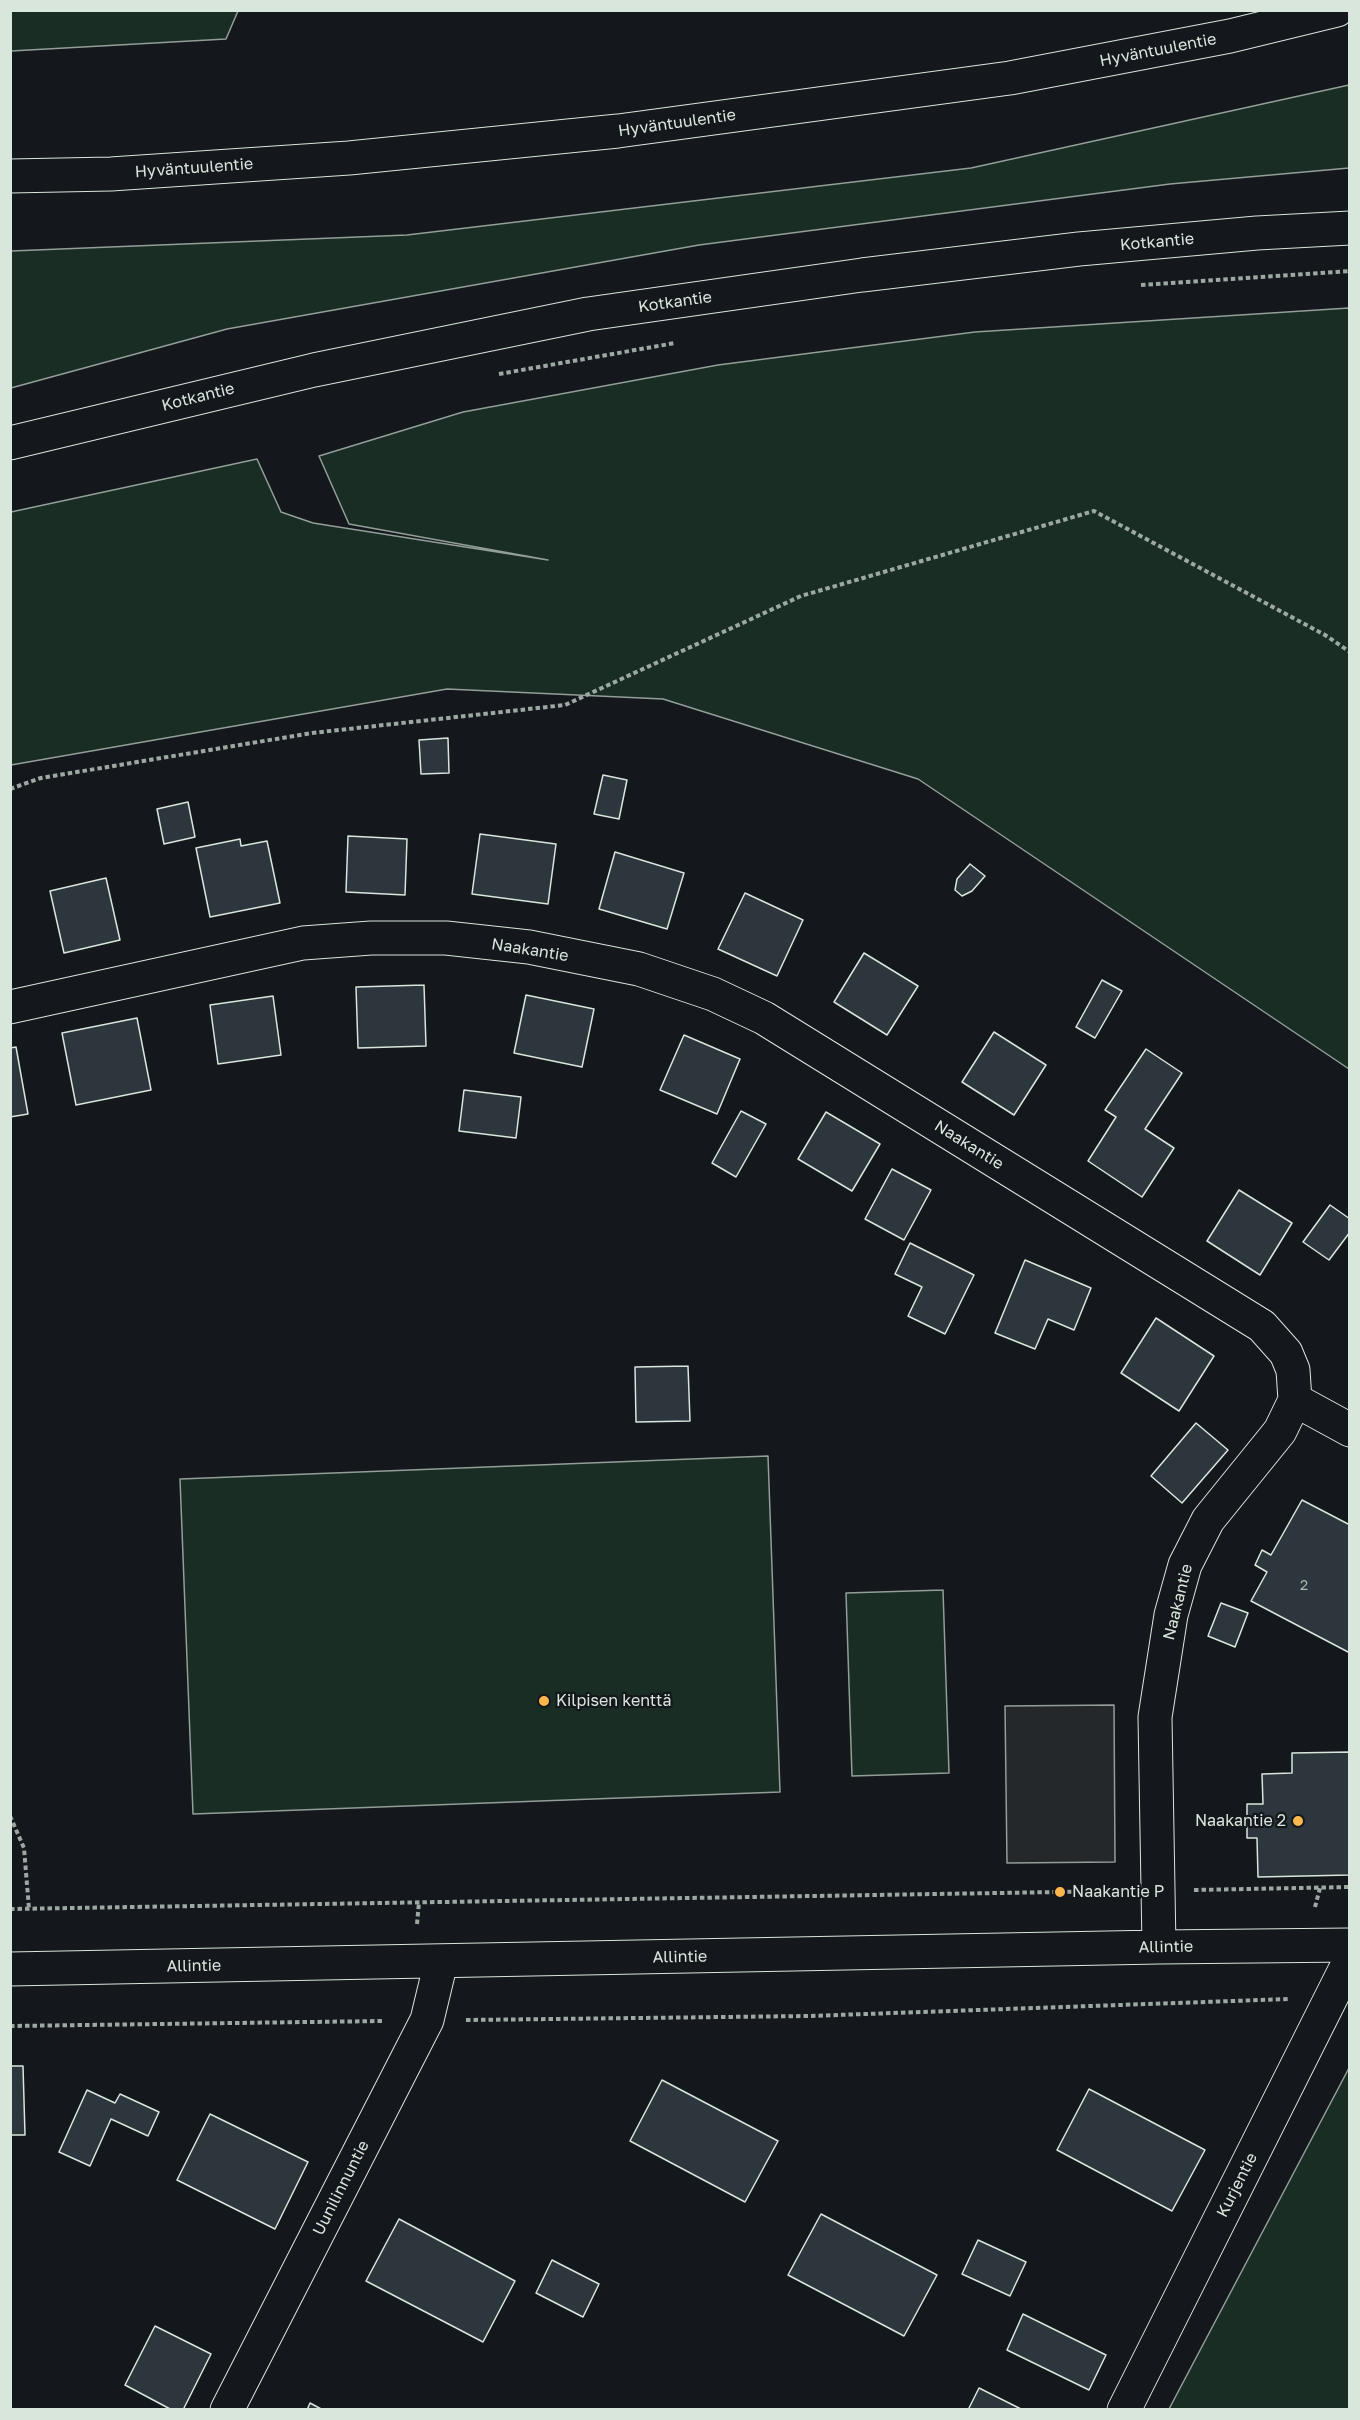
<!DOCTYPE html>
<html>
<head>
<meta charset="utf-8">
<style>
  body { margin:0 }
  #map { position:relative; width:1360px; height:2420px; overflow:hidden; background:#14181c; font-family:"Golos Text",sans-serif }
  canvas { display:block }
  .frame { position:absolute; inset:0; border:12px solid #d8e6dc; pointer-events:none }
</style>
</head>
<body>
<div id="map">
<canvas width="1360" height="2420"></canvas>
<div class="frame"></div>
</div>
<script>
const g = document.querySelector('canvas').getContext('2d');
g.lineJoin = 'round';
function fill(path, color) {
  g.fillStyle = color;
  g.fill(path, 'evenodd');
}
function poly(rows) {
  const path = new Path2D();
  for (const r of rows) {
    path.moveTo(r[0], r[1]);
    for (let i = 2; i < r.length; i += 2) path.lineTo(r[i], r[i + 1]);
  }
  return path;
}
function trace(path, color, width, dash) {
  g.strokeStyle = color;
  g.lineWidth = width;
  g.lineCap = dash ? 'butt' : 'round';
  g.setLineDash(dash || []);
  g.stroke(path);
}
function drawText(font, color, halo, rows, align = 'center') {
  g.font = font + ' "Golos Text",sans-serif';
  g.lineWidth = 4.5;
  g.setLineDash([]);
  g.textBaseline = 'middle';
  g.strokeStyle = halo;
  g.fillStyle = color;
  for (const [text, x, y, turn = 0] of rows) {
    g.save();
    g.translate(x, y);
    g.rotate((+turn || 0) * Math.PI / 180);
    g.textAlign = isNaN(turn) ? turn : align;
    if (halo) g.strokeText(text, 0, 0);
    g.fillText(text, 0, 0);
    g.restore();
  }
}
const green = poly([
  [11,10,238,10,238,11,226,39,11,51,11,10],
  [1349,85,1349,168,1170,184,699,245,227,329,11,388,11,251,407,235,971,168,1349,85],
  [1349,308,1349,1069,918,779,663,699,447,689,11,765,11,512,257,459,281,512,313,523,548,560,349,524,319,456,463,412,718,365,975,332,1349,308],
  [768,1456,780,1792,193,1814,180,1479,768,1456],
  [943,1590,949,1773,852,1776,846,1593,943,1590],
  [1349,2068,1349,2409,1169,2409,1349,2068]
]);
const parking = poly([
  [1114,1705,1115,1862,1007,1863,1005,1706,1114,1705]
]);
const building = poly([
  [448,738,449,773,421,774,419,740,448,738],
  [603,775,627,780,619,819,594,814,603,775],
  [188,802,195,837,164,844,157,809,188,802],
  [480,834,556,844,548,904,472,894,480,834],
  [348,836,407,839,405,895,346,892,348,836],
  [240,839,241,846,267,841,280,903,210,917,196,848,240,839],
  [615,852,684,873,667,929,599,909,615,852],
  [970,864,985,876,972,891,962,896,955,890,957,879,970,864],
  [106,878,120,940,64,953,50,891,106,878],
  [745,893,803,920,777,976,718,949,745,893],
  [864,953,918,986,887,1035,834,1002,864,953],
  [1102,980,1122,991,1095,1038,1076,1027,1102,980],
  [424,985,426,1046,358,1048,356,987,424,985],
  [526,995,594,1009,582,1067,514,1053,526,995],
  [273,996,281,1055,218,1064,210,1005,273,996],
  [137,1018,151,1090,76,1105,62,1033,137,1018],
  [994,1032,1046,1065,1014,1115,962,1082,994,1032],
  [684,1035,740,1059,717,1114,660,1090,684,1035],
  [16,1047,28,1114,10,1117,10,1048,16,1047],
  [1146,1049,1182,1073,1145,1129,1174,1148,1142,1197,1088,1161,1116,1117,1105,1110,1146,1049],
  [464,1090,521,1097,516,1138,459,1131,464,1090],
  [741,1111,766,1124,736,1177,712,1163,741,1111],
  [826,1112,880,1144,852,1191,798,1159,826,1112],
  [892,1169,931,1190,904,1240,865,1219,892,1169],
  [1239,1190,1292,1223,1260,1275,1207,1241,1239,1190],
  [1330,1205,1350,1219,1350,1232,1329,1260,1303,1242,1330,1205],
  [910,1243,974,1275,945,1334,908,1316,922,1287,895,1274,910,1243],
  [1025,1260,1091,1288,1074,1330,1048,1319,1035,1349,995,1333,1025,1260],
  [1156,1318,1214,1356,1179,1411,1121,1373,1156,1318],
  [688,1366,690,1421,636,1422,635,1367,688,1366],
  [1196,1423,1228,1450,1182,1503,1151,1476,1196,1423],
  [1302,1500,1350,1525,1350,1653,1251,1601,1267,1572,1255,1565,1262,1550,1271,1555,1302,1500],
  [1221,1603,1248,1613,1235,1647,1208,1636,1221,1603],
  [1350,1752,1350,1875,1258,1877,1257,1838,1247,1838,1247,1804,1263,1804,1262,1774,1292,1773,1292,1753,1350,1752],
  [10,2066,23,2066,25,2135,10,2135,10,2066],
  [662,2080,778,2141,745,2202,630,2141,662,2080],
  [1089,2089,1205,2150,1172,2211,1057,2150,1089,2089],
  [87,2090,115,2103,120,2094,159,2112,148,2136,111,2119,90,2166,59,2152,87,2090],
  [210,2114,308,2162,275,2229,177,2180,210,2114],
  [821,2214,937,2275,904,2336,788,2275,821,2214],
  [399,2219,515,2281,483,2342,366,2281,399,2219],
  [978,2240,1026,2262,1010,2296,962,2274,978,2240],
  [552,2260,599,2284,583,2317,536,2293,552,2260],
  [1023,2314,1106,2355,1089,2390,1007,2350,1023,2314],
  [155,2326,211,2354,183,2410,172,2410,125,2385,155,2326],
  [979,2388,1023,2410,968,2410,979,2388],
  [310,2403,323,2410,307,2410,310,2403]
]);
const path = poly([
  [1141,285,1350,271],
  [499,374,675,343],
  [10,789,41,778,312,733,565,705,801,596,1094,511,1325,635,1350,652],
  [10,1816,24,1848,29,1909],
  [1194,1890,1350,1887],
  [1315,1907,1320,1888],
  [10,1909,1121,1891],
  [417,1924,419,1902],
  [466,2020,809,2016,1289,1999],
  [10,2026,383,2021]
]);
const minor = poly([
  [10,443,314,370,588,314,862,275,1079,249,1257,233,1350,228],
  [10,1007,303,943,371,938,446,938,529,947,639,969,713,994,764,1018,1262,1326,1286,1353,1293,1370,1295,1400,1280,1431,1208,1520,1185,1565,1171,1615,1155,1717,1159,1947],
  [1295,1400,1350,1430],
  [10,1969,1159,1947,1350,1945],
  [227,2410,427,2020,441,1962],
  [1124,2410,1350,1960]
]);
const highway = poly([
  [10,176,111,174,349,158,618,131,1010,78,1230,36,1337,10]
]);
const markers = [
  [544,1701,6,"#ffb74d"],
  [1298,1821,6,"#ffb74d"],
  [1060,1892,6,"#ffb74d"]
];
const numberNames = [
  ["2",1304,1586]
];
const streetNames = [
  ["Hyväntuulentie",1158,50,-11],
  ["Hyväntuulentie",677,123,-8],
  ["Hyväntuulentie",194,168,-4],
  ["Kotkantie",1157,242,-5],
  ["Kotkantie",675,302,-8],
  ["Kotkantie",198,397,-14],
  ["Naakantie",530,950,9],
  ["Naakantie",969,1145,32],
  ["Naakantie",1178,1602,-76],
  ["Allintie",1166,1947,-1],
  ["Allintie",680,1957,-1],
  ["Allintie",194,1966,-1],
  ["Kurjentie",1237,2185,-63],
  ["Uunilinnuntie",341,2188,-63]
];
const poiNames = [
  ["Kilpisen kenttä",556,1701],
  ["Naakantie 2",1286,1821,"right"],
  ["Naakantie P",1072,1892]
];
fill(green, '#1a2d24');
trace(green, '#939e99', 1.5);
fill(parking, '#24282b');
trace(parking, '#939e99', 1.5);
fill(building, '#2c363c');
trace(building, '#d8e6dc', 1.5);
trace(minor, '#d8e6dc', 35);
trace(highway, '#d8e6dc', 35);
trace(path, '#9da8a2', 4, [4.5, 3]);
trace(minor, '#14181c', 33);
trace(highway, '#14181c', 33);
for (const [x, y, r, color] of markers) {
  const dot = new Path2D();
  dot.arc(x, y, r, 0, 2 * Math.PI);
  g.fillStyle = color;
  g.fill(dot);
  trace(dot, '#14181c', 2);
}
drawText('14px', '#adbab4', null, numberNames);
drawText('16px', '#d8e6dc', '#14181c', streetNames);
drawText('16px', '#d8e6dc', '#14181c', poiNames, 'left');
</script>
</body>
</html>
